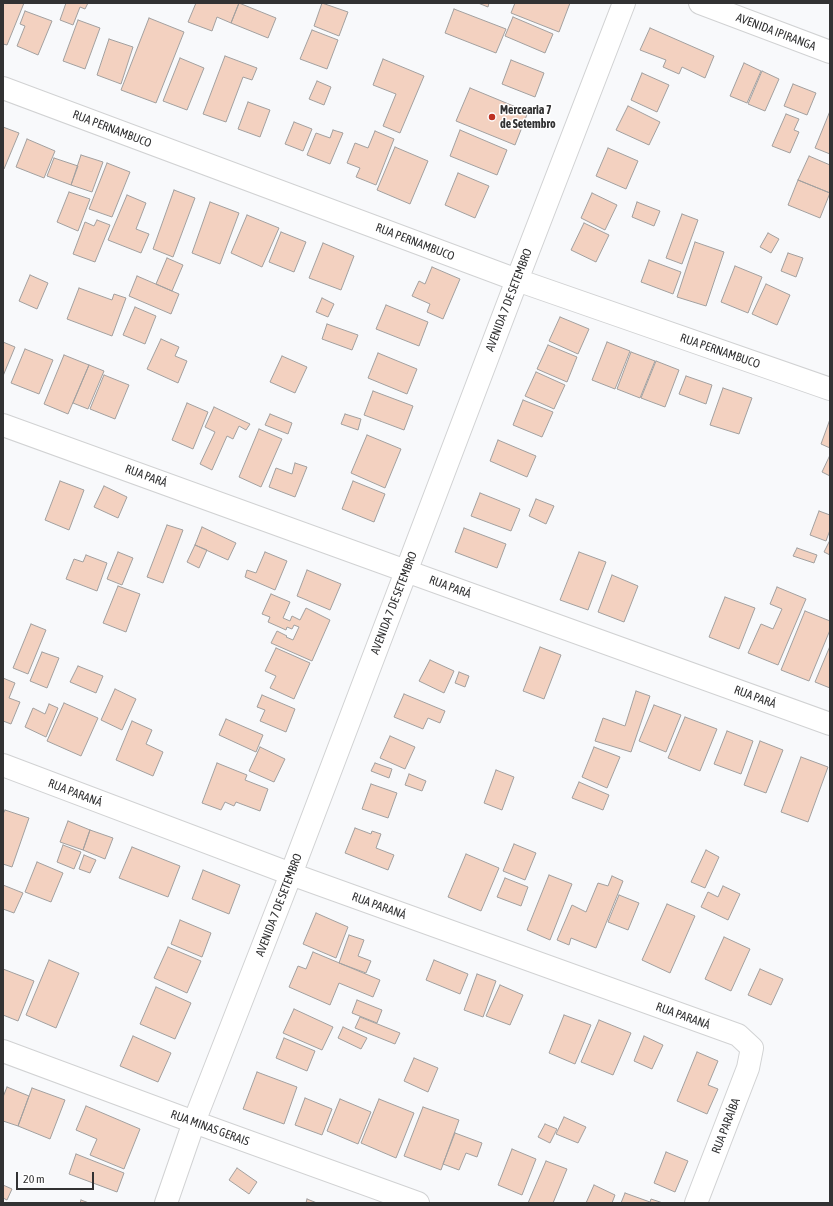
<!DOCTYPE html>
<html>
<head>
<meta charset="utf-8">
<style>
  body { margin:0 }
  #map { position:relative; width:833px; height:1206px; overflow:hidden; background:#f8f9fb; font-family:"Asap Condensed",sans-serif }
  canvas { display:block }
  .frame { position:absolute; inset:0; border:4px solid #323233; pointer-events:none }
  .scale { position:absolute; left:16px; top:1172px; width:78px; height:18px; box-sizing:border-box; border:2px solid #323233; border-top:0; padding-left:5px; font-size:12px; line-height:14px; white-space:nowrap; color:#323233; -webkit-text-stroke:3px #fff; paint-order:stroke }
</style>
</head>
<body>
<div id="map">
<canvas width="833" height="1206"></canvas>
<div class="frame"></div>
<div class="scale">20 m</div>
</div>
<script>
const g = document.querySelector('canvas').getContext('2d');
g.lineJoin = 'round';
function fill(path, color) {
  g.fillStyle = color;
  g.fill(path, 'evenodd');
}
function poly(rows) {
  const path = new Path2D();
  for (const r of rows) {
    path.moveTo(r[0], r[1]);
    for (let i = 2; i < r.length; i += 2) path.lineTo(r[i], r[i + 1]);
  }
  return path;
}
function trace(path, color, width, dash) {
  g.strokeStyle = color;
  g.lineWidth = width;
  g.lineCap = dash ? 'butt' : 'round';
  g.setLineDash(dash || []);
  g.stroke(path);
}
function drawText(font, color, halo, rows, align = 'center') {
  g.font = font + ' "Asap Condensed",sans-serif';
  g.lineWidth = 3;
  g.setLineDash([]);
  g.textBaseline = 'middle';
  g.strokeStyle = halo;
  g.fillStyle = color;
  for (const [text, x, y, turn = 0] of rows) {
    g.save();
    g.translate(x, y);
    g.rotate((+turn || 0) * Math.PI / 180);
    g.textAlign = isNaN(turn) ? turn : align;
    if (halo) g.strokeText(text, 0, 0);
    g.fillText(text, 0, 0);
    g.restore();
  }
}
const building = poly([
  [3,3,24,3,7,45,3,44,3,3],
  [66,3,88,3,85,9,80,7,73,25,60,20,66,3],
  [196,3,239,3,231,23,217,17,212,31,188,22,196,3],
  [239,3,276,18,268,38,231,23,239,3],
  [322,3,348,12,339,36,314,26,322,3],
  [478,3,489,3,488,7,478,3],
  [515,3,570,3,559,32,511,13,515,3],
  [454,9,506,29,496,53,445,33,454,9],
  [25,11,52,21,38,55,17,46,25,26,20,24,25,11],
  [513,17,553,34,545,53,505,36,513,17],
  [149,18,184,32,156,103,121,90,149,18],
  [78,20,100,28,85,69,63,61,78,20],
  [650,28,714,56,705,78,682,67,679,74,663,67,666,60,640,50,650,28],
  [312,30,338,40,327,69,300,59,312,30],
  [109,39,133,47,121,84,97,75,109,39],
  [225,56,257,68,252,80,243,77,226,122,203,114,225,56],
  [180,58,204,68,187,110,163,101,180,58],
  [383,59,424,76,400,133,383,126,396,94,373,85,383,59],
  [511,60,544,73,535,97,502,84,511,60],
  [744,63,761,71,747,103,730,96,744,63],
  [762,71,779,79,765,111,748,104,762,71],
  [642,73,669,85,657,112,631,100,642,73],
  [317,81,331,87,324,105,309,99,317,81],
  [793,84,816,93,807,115,784,106,793,84],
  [470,88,528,112,515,145,456,121,470,88],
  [248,102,270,110,260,137,238,129,248,102],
  [628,106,660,122,649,145,616,130,628,106],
  [830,111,830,154,815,148,830,111],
  [786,114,799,119,794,130,799,132,790,153,772,146,786,114],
  [294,122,312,129,303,151,285,144,294,122],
  [3,127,19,133,4,169,3,169,3,127],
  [333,130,343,133,330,164,307,155,316,133,330,138,333,130],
  [460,130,507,150,497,175,450,156,460,130],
  [375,131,394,139,376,185,356,177,360,168,347,163,355,143,368,148,375,131],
  [27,139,55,151,44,178,16,167,27,139],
  [395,147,428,161,410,204,377,190,395,147],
  [608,148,638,161,626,189,596,176,608,148],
  [81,155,103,162,92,192,71,185,81,155],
  [809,156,830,165,830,193,798,180,809,156],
  [54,158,78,166,71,185,47,176,54,158],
  [107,163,130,172,112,217,89,209,107,163],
  [458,173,489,186,475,218,445,205,458,173],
  [798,180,830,193,820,218,788,205,798,180],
  [174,190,195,198,173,257,153,249,174,190],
  [69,192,90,199,78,231,57,222,69,192],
  [592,193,617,205,605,230,581,218,592,193],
  [127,195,146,203,136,229,149,234,141,253,108,240,127,195],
  [210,202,239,213,220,264,192,253,210,202],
  [637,202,660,211,654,226,632,217,637,202],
  [682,214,698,220,682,264,666,258,682,214],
  [247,215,279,228,262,267,231,253,247,215],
  [97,220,110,225,95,262,73,254,85,222,94,226,97,220],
  [584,223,609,235,596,262,571,250,584,223],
  [281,232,306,242,294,272,269,262,281,232],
  [768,233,779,239,771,253,760,247,768,233],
  [695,242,724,252,706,306,677,297,695,242],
  [323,243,354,256,341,290,309,278,323,243],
  [788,253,803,258,796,277,781,271,788,253],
  [167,258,183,265,172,291,156,284,167,258],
  [649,260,681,272,673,294,641,282,649,260],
  [735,266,762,277,748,313,721,302,735,266],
  [432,267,460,279,443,319,427,312,430,304,412,296,419,281,425,284,432,267],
  [30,275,48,283,37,309,19,301,30,275],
  [137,276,179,294,171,314,129,296,137,276],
  [766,284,790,295,777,325,752,314,766,284],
  [79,288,112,300,114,294,126,298,112,336,67,319,79,288],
  [322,298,334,304,328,317,316,312,322,298],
  [386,305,428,322,419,346,376,329,386,305],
  [135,307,156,316,145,344,123,335,135,307],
  [560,317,589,329,578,354,549,341,560,317],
  [327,324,358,335,352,350,322,339,327,324],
  [161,339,179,347,175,356,187,361,178,383,147,369,161,339],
  [3,342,15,347,3,376,3,342],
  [607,342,630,351,615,389,592,380,607,342],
  [548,345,577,357,567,382,537,369,548,345],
  [25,349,53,360,39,394,11,383,25,349],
  [631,352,655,361,640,398,617,389,631,352],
  [378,353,417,369,407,394,368,378,378,353],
  [64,355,89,365,68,414,44,404,64,355],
  [282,356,307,367,295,393,270,382,282,356],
  [656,361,679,370,665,407,641,398,656,361],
  [89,365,104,371,88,409,73,403,89,365],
  [536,372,565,385,554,409,525,396,536,372],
  [104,375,129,385,115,419,90,409,104,375],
  [686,376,712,385,706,404,679,394,686,376],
  [723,388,752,398,739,434,710,425,723,388],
  [373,391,413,406,404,430,364,415,373,391],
  [523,400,553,412,542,437,513,425,523,400],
  [187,403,208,412,193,449,172,440,187,403],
  [214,407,250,424,246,430,239,426,233,439,227,436,212,470,200,464,215,432,205,427,214,407],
  [270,414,292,423,288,434,265,425,270,414],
  [345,414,361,419,358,430,341,424,345,414],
  [829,422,830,423,830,448,821,444,829,422],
  [259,429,282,439,261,487,239,477,259,429],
  [367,435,401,449,385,488,351,473,367,435],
  [498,440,536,456,527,477,490,461,498,440],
  [830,455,830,476,822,472,830,455],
  [295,463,307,467,295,497,269,487,276,468,292,474,295,463],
  [60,481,84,490,69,530,45,520,60,481],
  [353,481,385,494,374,522,342,509,353,481],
  [104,486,127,497,118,518,94,507,104,486],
  [480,493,520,509,511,531,471,516,480,493],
  [536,499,554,506,546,524,529,516,536,499],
  [819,511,830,515,830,530,826,541,810,535,819,511],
  [167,525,183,530,163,583,147,577,167,525],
  [202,527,236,543,228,560,195,545,202,527],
  [464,528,506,544,497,568,455,552,464,528],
  [830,540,830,555,824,552,830,540],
  [195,545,207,550,199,568,187,562,195,545],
  [797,548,817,555,814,563,793,556,797,548],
  [118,552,133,558,122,585,107,579,118,552],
  [265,552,287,561,275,590,245,577,247,570,256,573,265,552],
  [579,552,606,562,588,610,560,600,579,552],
  [86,555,107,563,97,591,66,579,74,559,83,562,86,555],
  [307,570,341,584,330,610,297,596,307,570],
  [612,575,638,586,624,622,598,612,612,575],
  [118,586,140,594,126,632,103,623,118,586],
  [777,587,806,599,778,665,748,653,761,624,773,629,782,609,770,604,777,587],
  [271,594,290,602,283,618,290,621,292,616,300,620,306,608,330,620,312,661,271,643,277,631,287,636,286,637,293,640,299,627,294,625,292,629,287,627,286,630,268,622,270,617,262,614,271,594],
  [725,597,755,608,739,649,709,637,725,597],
  [805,611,830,621,830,630,809,681,781,670,805,611],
  [31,624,46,630,28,674,13,668,31,624],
  [830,646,830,688,815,682,830,646],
  [540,647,561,655,544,699,523,691,540,647],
  [276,648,310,663,294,699,270,688,276,676,265,671,276,648],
  [42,652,59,658,47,688,30,681,42,652],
  [430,660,454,671,444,693,419,681,430,660],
  [78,666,103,676,96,693,70,682,78,666],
  [459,672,469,676,465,687,455,683,459,672],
  [3,678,15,683,9,698,20,702,11,724,3,721,3,678],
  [115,689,136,699,122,730,101,720,115,689],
  [636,691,650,696,631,752,595,741,603,718,625,726,636,691],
  [404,694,445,711,440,723,428,718,423,729,394,717,404,694],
  [262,695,295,709,286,732,260,721,265,710,257,707,262,695],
  [64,703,98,718,81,756,47,741,64,703],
  [49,704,58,708,46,737,25,727,33,708,45,714,49,704],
  [654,705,681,715,666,752,639,741,654,705],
  [685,717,717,729,700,771,668,758,685,717],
  [226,719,263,735,256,752,219,735,226,719],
  [132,721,152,730,146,744,163,752,153,776,116,760,132,721],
  [727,731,753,741,741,774,714,764,727,731],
  [390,736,415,747,405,769,380,758,390,736],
  [760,741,783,750,766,793,744,785,760,741],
  [260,747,285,759,274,782,249,771,260,747],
  [594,747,620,757,607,788,582,777,594,747],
  [801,757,828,767,808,822,781,812,801,757],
  [217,763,247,775,245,780,268,789,260,811,236,802,234,806,225,802,221,810,202,803,217,763],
  [375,763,392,769,389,778,371,771,375,763],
  [496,770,514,777,502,810,484,803,496,770],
  [409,774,426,781,422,791,405,785,409,774],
  [579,782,609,795,603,810,572,798,579,782],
  [371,784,397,793,388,818,362,809,371,784],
  [5,810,29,818,12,867,3,864,3,814,5,810],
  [68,821,90,830,83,850,60,842,68,821],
  [355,828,371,834,372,831,381,834,376,848,394,855,388,870,345,853,355,828],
  [90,830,113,838,105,859,83,850,90,830],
  [514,844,536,853,525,880,503,871,514,844],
  [63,845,81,852,74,869,57,862,63,845],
  [132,847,180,866,168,897,119,878,132,847],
  [706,850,719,857,705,888,691,882,706,850],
  [466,854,499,868,481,911,448,897,466,854],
  [84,855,96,860,90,873,79,869,84,855],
  [37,862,63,873,51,902,25,892,37,862],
  [203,870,240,885,229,914,192,899,203,870],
  [549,875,572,884,550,940,527,930,549,875],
  [612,876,623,881,596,948,571,938,569,945,557,940,572,905,586,912,598,883,608,886,612,876],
  [505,878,528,887,521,906,497,897,505,878],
  [3,885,23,893,14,913,3,909,3,885],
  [723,886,740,894,728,920,701,907,708,892,718,897,723,886],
  [619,895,639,903,628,930,608,922,619,895],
  [667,904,695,916,670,973,642,960,667,904],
  [316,913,348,927,336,958,303,944,316,913],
  [180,920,211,933,202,957,171,944,180,920],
  [349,935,364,940,358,956,371,961,366,973,339,963,349,935],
  [724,937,750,949,731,991,705,979,724,937],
  [168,947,201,961,187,993,154,978,168,947],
  [313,952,380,980,373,997,339,983,330,1005,289,987,298,966,306,969,313,952],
  [49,960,79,973,56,1028,26,1015,49,960],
  [434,960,468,974,460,994,426,980,434,960],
  [3,969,34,981,18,1021,3,1015,3,969],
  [760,969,783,979,771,1005,748,995,760,969],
  [477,974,496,981,483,1017,464,1010,477,974],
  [500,985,523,995,510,1025,486,1016,500,985],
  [156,987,191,1003,175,1039,140,1024,156,987],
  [357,1000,382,1010,377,1023,352,1013,357,1000],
  [294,1009,333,1027,322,1050,283,1033,294,1009],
  [564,1015,591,1025,575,1064,549,1053,564,1015],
  [360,1017,400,1033,395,1044,355,1028,360,1017],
  [599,1020,631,1033,613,1075,581,1062,599,1020],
  [343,1027,367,1038,361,1049,338,1038,343,1027],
  [133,1036,171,1053,158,1082,120,1066,133,1036],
  [644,1036,663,1045,652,1069,634,1061,644,1036],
  [284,1038,315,1051,307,1071,276,1058,284,1038],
  [697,1052,718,1061,708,1085,718,1089,707,1114,677,1101,697,1052],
  [414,1058,438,1068,428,1092,404,1081,414,1058],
  [257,1072,297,1087,284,1124,243,1109,257,1072],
  [7,1087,29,1096,18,1126,3,1121,3,1097,7,1087],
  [32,1088,65,1100,50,1139,18,1126,32,1088],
  [305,1098,332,1109,322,1135,295,1125,305,1098],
  [340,1099,371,1112,358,1144,327,1131,340,1099],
  [379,1099,414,1113,396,1158,361,1143,379,1099],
  [86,1106,140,1129,124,1169,90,1155,97,1139,76,1130,86,1106],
  [423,1107,459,1120,441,1170,404,1156,423,1107],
  [564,1117,586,1127,578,1143,556,1134,564,1117],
  [545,1124,557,1129,550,1143,538,1137,545,1124],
  [455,1133,482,1143,477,1157,466,1153,459,1170,443,1164,455,1133],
  [512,1149,536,1159,522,1195,498,1185,512,1149],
  [666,1152,688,1161,675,1192,654,1183,666,1152],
  [76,1154,124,1173,117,1192,69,1174,76,1154],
  [546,1161,567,1169,553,1203,528,1203,546,1161],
  [237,1168,257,1182,249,1194,229,1180,237,1168],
  [3,1185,12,1189,7,1200,3,1198,3,1185],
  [594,1185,615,1195,612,1203,586,1203,594,1185],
  [625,1193,650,1202,651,1199,663,1203,621,1203,625,1193],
  [307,1199,317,1203,306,1203,307,1199],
  [81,1200,89,1203,80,1203,81,1200]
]);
const street = poly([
  [700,3,830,52],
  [3,88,517,280,830,389],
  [3,425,406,571,830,724],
  [3,765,291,874,738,1035,752,1048,748,1068,696,1203],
  [3,1051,194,1122,418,1203],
  [166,1203,194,1122,291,874,517,280,624,3]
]);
const markers = [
  [492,117,4,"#be3123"]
];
const streetNames = [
  ["AVENIDA IPIRANGA",776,32,21],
  ["RUA PERNAMBUCO",112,129,21],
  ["RUA PERNAMBUCO",415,242,21],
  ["AVENIDA 7 DE SETEMBRO",509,300,-69],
  ["RUA PERNAMBUCO",720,351,19],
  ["RUA PARÁ",146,476,20],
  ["RUA PARÁ",450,587,20],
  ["AVENIDA 7 DE SETEMBRO",394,603,-69],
  ["RUA PARÁ",755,697,20],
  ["RUA PARANÁ",75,793,21],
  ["AVENIDA 7 DE SETEMBRO",279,905,-69],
  ["RUA PARANÁ",379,906,20],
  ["RUA PARANÁ",683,1016,20],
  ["RUA PARAÍBA",726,1126,-69],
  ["RUA MINAS GERAIS",210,1128,20]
];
const poiNames = [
  ["Mercearia 7",500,110],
  ["de Setembro",500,124]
];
fill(building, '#f3d1c0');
trace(building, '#a2a09f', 1);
trace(street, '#d1d2d3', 24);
trace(street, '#fff', 22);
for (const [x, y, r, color] of markers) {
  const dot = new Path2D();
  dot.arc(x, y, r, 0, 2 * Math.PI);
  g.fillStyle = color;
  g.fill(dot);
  trace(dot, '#fff', 1.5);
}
drawText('12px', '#323233', '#fff', streetNames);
drawText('bold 12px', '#323233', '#fff', poiNames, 'left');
</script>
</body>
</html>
